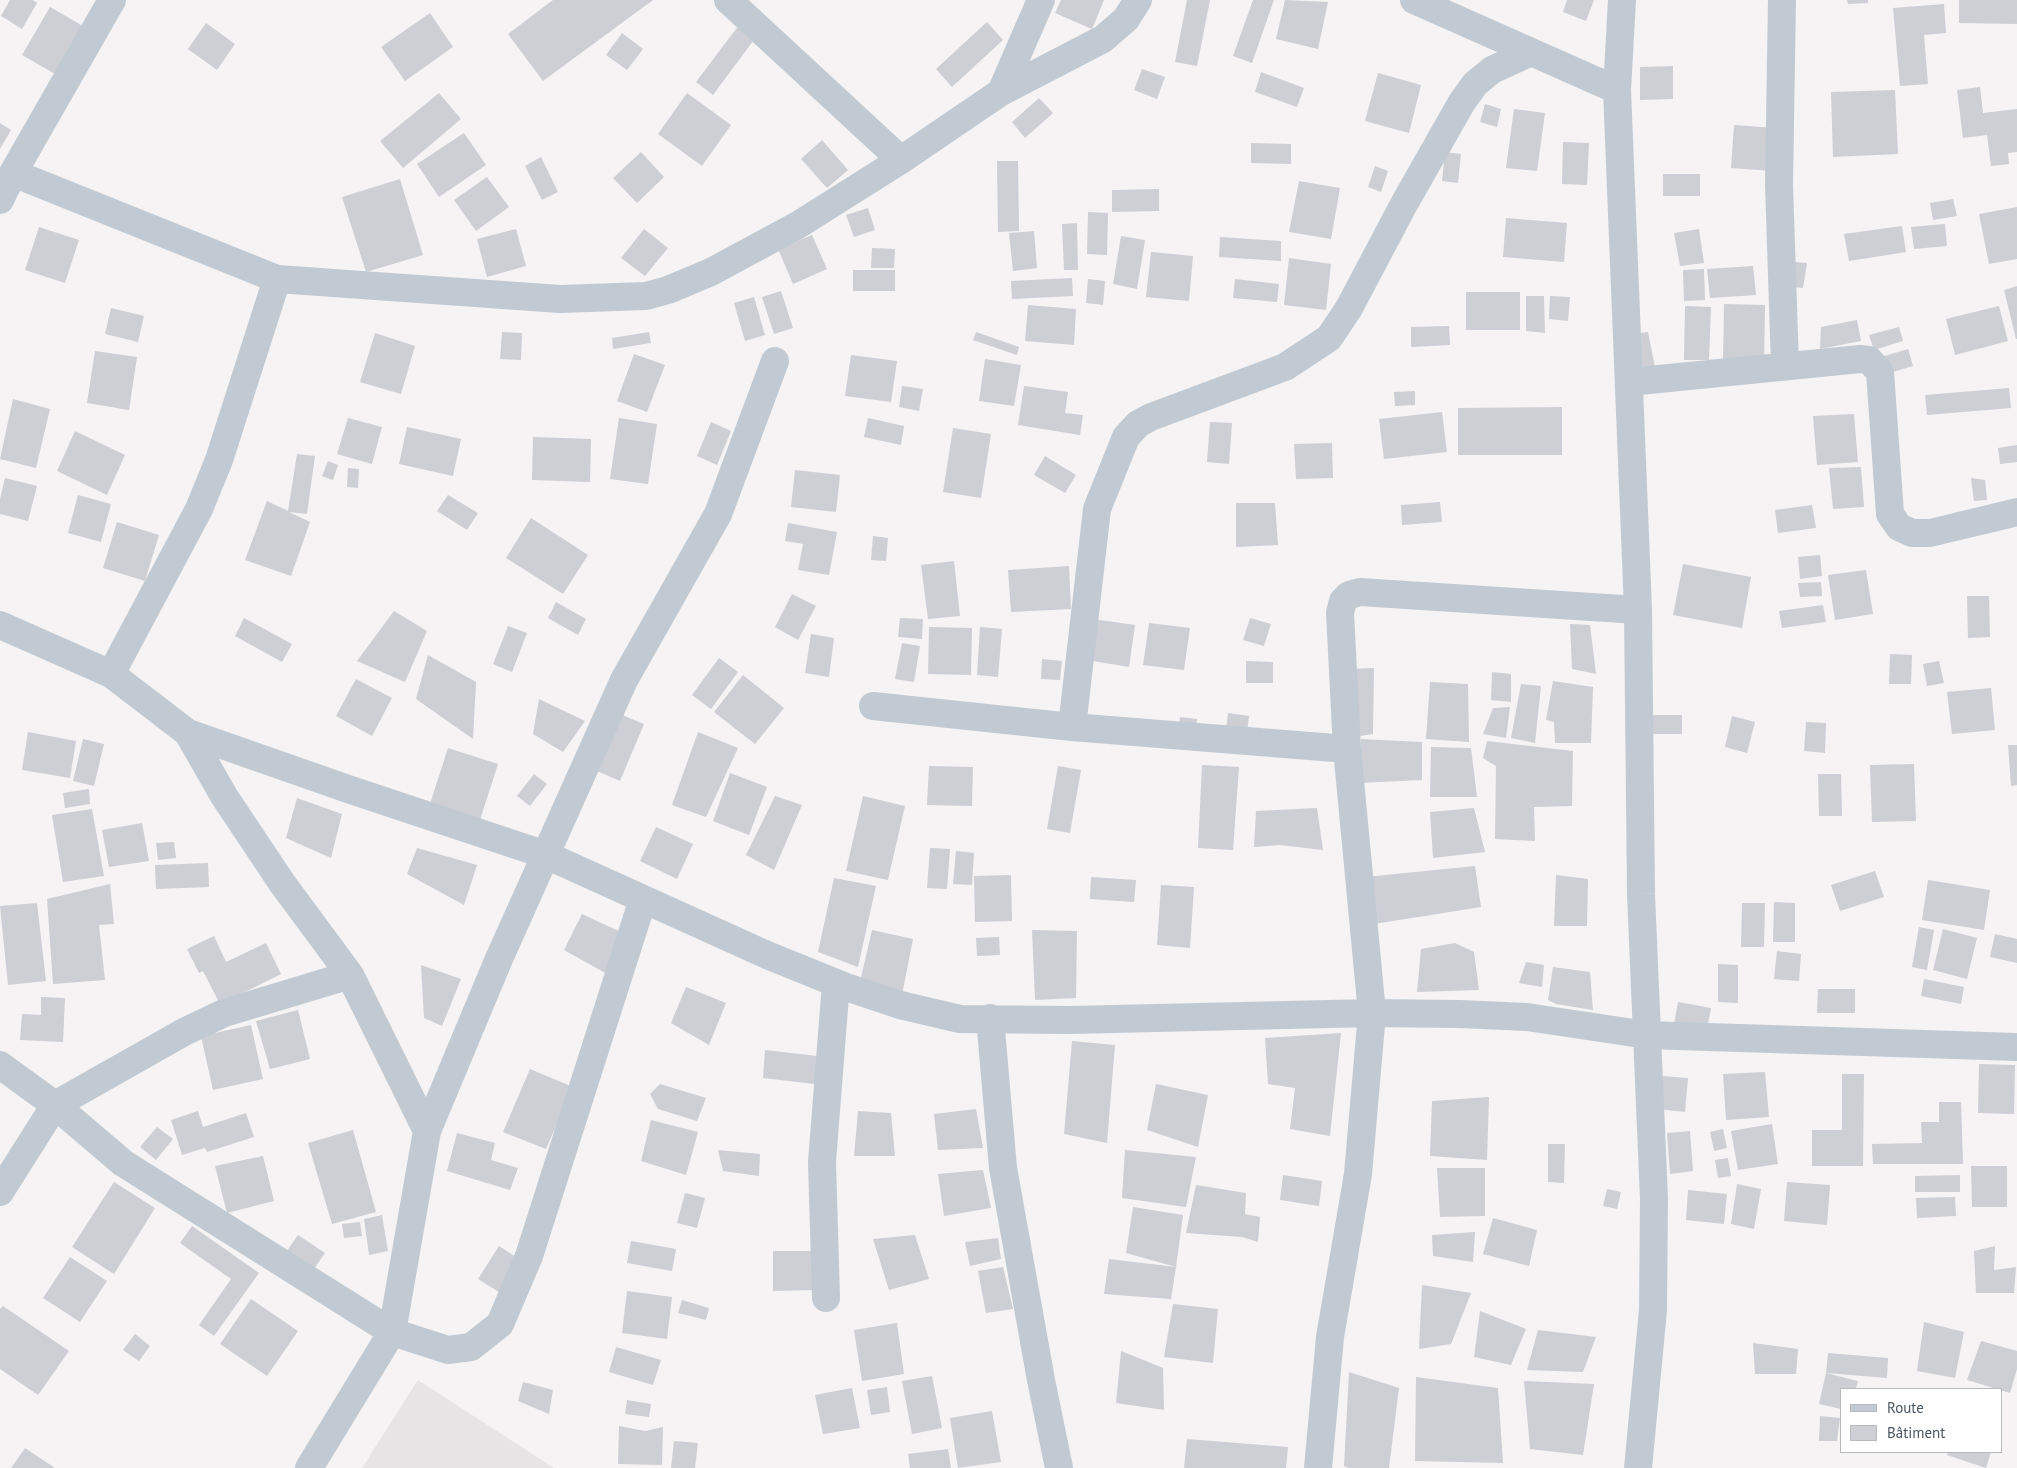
<!DOCTYPE html>
<html>
<head>
<meta charset="utf-8">
<style>
  body { margin:0 }
  #map { position:relative; width:2017px; height:1468px; overflow:hidden; background:#f5f3f3; font-family:"PT Sans",sans-serif }
  canvas { display:block }
  .legend { position:absolute; left:1840px; top:1388px; width:162px; height:65px; box-sizing:border-box; background:#fff; border:1px solid #b7bbc0; margin:0; padding:6px 9px; list-style:none; font-size:15px; color:#4a5661 }
  .legend li { display:flex; align-items:center; gap:10px; height:25px }
  .legend b { width:25px; border:1px solid #b7bbc0 }
</style>
</head>
<body>
<div id="map">
<canvas width="2017" height="1468"></canvas>
<ul class="legend">
<li><b style="height:6px;background:#c1cad2"></b>Route</li>
<li><b style="height:14px;background:#cdcfd5"></b>Bâtiment</li>
</ul>
</div>
<script>
const g = document.querySelector('canvas').getContext('2d');
g.lineJoin = 'round';
function fill(path, color) {
  g.fillStyle = color;
  g.fill(path, 'evenodd');
}
function poly(rows) {
  const path = new Path2D();
  for (const r of rows) {
    path.moveTo(r[0], r[1]);
    for (let i = 2; i < r.length; i += 2) path.lineTo(r[i], r[i + 1]);
  }
  return path;
}
function trace(path, color, width, dash) {
  g.strokeStyle = color;
  g.lineWidth = width;
  g.lineCap = dash ? 'butt' : 'round';
  g.setLineDash(dash || []);
  g.stroke(path);
}
const education = poly([
  [418,1380,554,1468,362,1468]
]);
const building = poly([
  [10,0,33,0,37,3,22,29,1,16],
  [553,0,653,0,543,81,508,34],
  [1061,0,1104,0,1092,29,1055,13],
  [1187,0,1210,0,1197,66,1175,62],
  [1253,0,1274,0,1252,63,1233,56],
  [1285,0,1328,2,1318,49,1276,39],
  [1567,0,1594,0,1586,21,1563,12],
  [1847,0,1868,0,1868,3,1848,4],
  [1959,0,2017,0,2017,24,1959,23],
  [1944,4,1946,33,1924,35,1928,84,1900,86,1893,8],
  [50,7,83,26,55,74,22,55],
  [430,13,453,47,405,81,381,47],
  [987,22,1003,40,952,87,936,69],
  [206,23,235,44,217,70,188,49],
  [739,25,756,37,713,95,696,82],
  [622,33,643,49,627,70,606,55],
  [1673,66,1673,99,1640,100,1640,67],
  [1142,69,1165,77,1157,99,1134,90],
  [1261,72,1304,88,1297,107,1255,92],
  [1378,73,1421,85,1409,133,1365,121],
  [1980,87,1983,113,2017,109,2017,152,2008,153,2009,164,1991,166,1987,135,1963,138,1957,90],
  [1895,90,1898,154,1833,157,1831,92],
  [439,93,461,119,403,168,380,141],
  [687,93,731,125,702,166,658,134],
  [1039,98,1053,113,1025,138,1012,122],
  [1485,104,1501,109,1497,127,1480,122],
  [1514,109,1545,113,1537,171,1506,168],
  [0,123,11,130,0,149],
  [1734,125,1775,128,1772,171,1731,168],
  [464,133,486,165,439,197,417,164],
  [822,140,848,170,827,188,801,159],
  [1563,142,1589,143,1587,185,1562,184],
  [1251,143,1291,144,1291,164,1251,163],
  [641,152,664,177,637,203,613,178],
  [1445,152,1461,154,1458,183,1442,181],
  [541,157,558,192,542,200,525,166],
  [997,161,1018,161,1019,231,998,232],
  [1375,166,1388,171,1381,192,1368,187],
  [1663,174,1700,174,1700,196,1663,196],
  [487,177,509,207,476,231,454,200],
  [400,179,423,255,366,272,342,197],
  [1299,181,1340,188,1331,239,1289,232],
  [1159,189,1159,211,1112,212,1112,190],
  [1953,199,1957,216,1933,220,1930,203],
  [2017,207,2017,259,1989,264,1979,214],
  [868,208,875,230,854,237,846,215],
  [1088,212,1108,213,1107,255,1087,254],
  [1506,218,1567,223,1564,262,1503,257],
  [1077,223,1078,270,1064,270,1062,224],
  [1945,224,1947,246,1914,249,1911,227],
  [1902,226,1906,252,1849,261,1844,234],
  [39,227,79,240,65,283,25,270],
  [516,229,526,266,487,277,477,239],
  [644,229,668,248,645,276,621,258],
  [1699,229,1704,263,1680,266,1674,233],
  [1034,231,1037,268,1013,271,1009,233],
  [812,235,827,269,793,284,778,249],
  [1121,236,1145,240,1137,289,1113,284],
  [1220,237,1281,241,1281,261,1219,257],
  [872,248,895,249,894,268,871,268],
  [1151,252,1193,256,1189,301,1146,297],
  [1289,258,1331,264,1326,310,1284,305],
  [1795,262,1807,263,1803,288,1791,287],
  [1753,266,1756,295,1710,298,1707,269],
  [1704,269,1705,300,1684,301,1683,270],
  [853,270,895,270,895,291,853,291],
  [1072,278,1073,296,1012,299,1011,281],
  [1088,279,1105,281,1103,305,1086,303],
  [1235,279,1279,284,1277,302,1233,298],
  [2017,286,2017,339,2016,339,2004,290],
  [781,291,793,328,774,334,762,297],
  [1466,292,1520,292,1520,330,1466,330],
  [1526,296,1544,296,1545,333,1526,331],
  [1550,296,1570,297,1568,321,1549,319],
  [754,297,765,335,745,341,734,303],
  [1724,304,1765,305,1764,363,1723,361],
  [1028,305,1076,309,1074,345,1025,341],
  [1685,306,1711,307,1709,360,1684,360],
  [1999,306,2008,341,1955,355,1946,319],
  [111,308,144,316,138,342,105,334],
  [1857,320,1861,341,1820,349,1821,327],
  [1449,326,1450,345,1411,347,1411,327],
  [1899,327,1903,341,1874,350,1869,335],
  [502,332,522,333,521,360,500,359],
  [649,332,651,343,613,349,612,338],
  [976,332,1019,347,1017,355,973,340],
  [1648,332,1655,367,1640,370,1634,334],
  [375,333,415,346,401,394,360,382],
  [1908,349,1913,366,1883,375,1878,358],
  [95,351,137,357,129,410,87,403],
  [634,354,665,365,647,412,617,401],
  [851,355,897,361,891,402,845,396],
  [985,359,1021,365,1014,406,979,401],
  [902,386,923,389,919,411,899,407],
  [1024,386,1068,392,1065,413,1083,415,1080,435,1018,425],
  [2009,388,2011,408,1927,415,1925,395],
  [1415,391,1415,405,1395,406,1394,392],
  [13,399,50,409,36,468,0,459],
  [1562,407,1562,455,1458,455,1458,408],
  [1442,412,1447,452,1384,459,1379,419],
  [1854,414,1858,462,1817,465,1813,416],
  [348,418,382,427,372,464,337,454],
  [619,418,657,424,648,484,610,479],
  [868,418,904,426,901,445,864,437],
  [711,422,731,431,717,465,697,456],
  [1210,422,1232,423,1229,464,1207,462],
  [407,427,461,439,453,476,399,464],
  [953,428,991,434,981,498,943,492],
  [75,431,125,455,107,495,57,471],
  [533,437,591,439,590,482,532,480],
  [1332,443,1333,478,1296,479,1294,444],
  [2017,445,2017,462,2000,464,1998,448],
  [297,454,315,456,307,514,289,512,310,522,291,576,245,560,267,501,288,511],
  [1045,456,1076,475,1065,493,1034,475],
  [328,461,338,465,333,480,322,476],
  [1861,467,1864,507,1833,509,1829,468],
  [348,468,359,469,358,488,347,487],
  [795,470,840,475,836,512,791,507],
  [5,478,37,486,28,521,0,514,0,499],
  [1971,478,1985,480,1987,500,1974,501],
  [78,495,111,504,101,542,68,533],
  [448,495,478,513,467,530,437,511],
  [1440,502,1442,522,1402,525,1401,505],
  [1236,503,1275,503,1278,545,1236,547],
  [1812,505,1816,528,1778,533,1775,510],
  [531,518,588,555,563,594,506,558],
  [117,522,159,535,145,581,103,568],
  [788,523,837,532,829,575,798,570,803,544,785,541],
  [873,536,888,538,886,561,871,560],
  [1820,555,1822,576,1800,579,1798,557],
  [954,561,960,616,928,619,921,565],
  [1683,564,1751,577,1742,628,1673,615],
  [1069,566,1071,609,1011,612,1008,570],
  [1866,570,1873,614,1835,620,1828,575],
  [1821,582,1822,596,1800,597,1798,583],
  [792,594,816,606,798,640,775,627],
  [1967,596,1989,596,1990,637,1968,638],
  [556,602,586,619,578,635,548,618],
  [1823,605,1826,622,1782,628,1779,611],
  [394,611,427,631,405,682,357,661],
  [244,618,292,644,282,662,235,636],
  [900,618,923,619,922,639,898,637],
  [1250,618,1271,624,1264,646,1243,640],
  [1093,619,1135,625,1129,667,1087,660],
  [1149,623,1190,628,1184,670,1143,665],
  [1570,624,1590,625,1596,674,1572,669],
  [508,626,527,633,512,672,493,664],
  [929,627,972,628,971,675,928,674],
  [980,627,1002,629,998,677,977,675],
  [811,634,834,638,829,677,805,673],
  [902,643,920,646,914,682,895,679],
  [1890,654,1912,655,1911,684,1889,684],
  [428,655,476,682,473,739,416,699],
  [719,658,738,672,711,709,692,695],
  [1042,659,1062,661,1060,680,1041,679],
  [1246,661,1273,662,1273,683,1246,683],
  [1939,661,1944,683,1927,686,1923,664],
  [1374,668,1373,734,1353,737,1348,669],
  [1492,672,1511,674,1511,702,1491,700],
  [743,675,784,708,755,744,714,712],
  [356,679,392,698,372,736,336,716],
  [1553,681,1593,687,1591,743,1555,743,1554,722,1546,720],
  [1430,682,1468,684,1469,742,1426,739],
  [1521,684,1541,686,1535,743,1511,738],
  [1991,688,1995,730,1952,734,1947,692],
  [539,699,585,721,563,752,533,734],
  [1510,707,1506,738,1483,734,1493,708],
  [1228,713,1249,716,1246,741,1225,739],
  [620,714,644,724,620,781,597,771],
  [1650,715,1682,715,1682,734,1651,734],
  [1732,716,1755,722,1747,753,1725,747],
  [1180,717,1197,719,1195,738,1178,735],
  [1806,722,1826,723,1825,753,1804,751],
  [28,732,76,741,70,778,22,770],
  [698,732,738,748,706,817,672,805],
  [83,739,104,744,94,786,73,781],
  [1361,739,1422,742,1422,780,1359,783],
  [1487,741,1573,751,1572,806,1534,807,1535,841,1495,839,1496,766,1483,758],
  [2008,745,2017,745,2017,785,2011,786],
  [1431,747,1471,748,1477,797,1430,797],
  [448,748,498,764,479,823,429,807],
  [1914,764,1916,821,1872,822,1870,765],
  [1202,765,1239,767,1233,850,1198,848],
  [929,766,973,767,972,806,927,805],
  [1058,766,1081,770,1070,833,1047,829],
  [730,773,767,787,749,835,713,821],
  [534,774,547,784,530,806,517,796],
  [1818,774,1841,774,1842,816,1819,816],
  [89,789,90,804,65,808,63,793],
  [775,796,802,805,774,870,746,855],
  [863,796,905,806,888,880,846,871],
  [297,798,342,814,331,858,286,838],
  [1317,808,1323,850,1280,845,1254,847,1256,811],
  [1474,808,1485,852,1433,858,1430,812],
  [92,809,104,876,63,882,52,815],
  [142,823,149,861,109,867,102,830],
  [656,827,693,844,677,879,640,861],
  [174,842,176,858,158,860,156,843],
  [417,848,477,865,464,905,407,874],
  [930,848,950,849,947,889,927,888],
  [956,851,974,853,972,885,953,884],
  [208,863,209,887,156,889,155,865],
  [1475,866,1481,907,1368,925,1365,877],
  [1875,871,1884,897,1840,911,1831,885],
  [1011,875,1012,921,975,922,974,876],
  [1556,875,1588,879,1587,926,1554,926],
  [1091,877,1136,880,1134,902,1090,899],
  [834,878,876,886,858,967,818,952],
  [1928,880,1990,890,1984,930,1922,920],
  [110,884,114,924,99,925,105,980,53,984,47,899],
  [1161,885,1194,887,1190,948,1157,945],
  [1774,902,1795,903,1795,942,1773,942],
  [37,903,46,981,8,985,0,906],
  [1742,903,1765,903,1764,947,1741,947],
  [582,914,625,934,607,974,564,950],
  [1919,927,1934,930,1927,970,1912,967],
  [1943,929,1977,938,1967,979,1933,970],
  [872,930,913,939,902,995,860,982],
  [1032,930,1077,931,1076,998,1035,1000],
  [1995,934,2017,939,2017,963,1990,957],
  [214,936,226,962,266,943,281,974,241,994,223,1010,203,971,199,973,187,949],
  [999,937,1000,955,977,956,976,938],
  [1455,943,1474,952,1479,990,1417,992,1421,949],
  [1777,951,1801,954,1799,981,1774,979],
  [1526,962,1544,965,1542,987,1519,983],
  [1718,964,1738,965,1738,1003,1718,1002],
  [421,965,461,979,442,1026,424,1018],
  [1553,967,1590,972,1593,1010,1556,1004,1548,1000],
  [1924,979,1964,987,1961,1004,1921,996],
  [686,987,726,1003,709,1045,671,1023],
  [1818,989,1855,989,1855,1013,1817,1013],
  [41,997,65,998,63,1042,20,1040,22,1014,41,1015],
  [1678,1002,1711,1008,1707,1030,1674,1024],
  [298,1010,310,1059,270,1069,256,1021],
  [251,1025,263,1079,213,1090,201,1036],
  [1341,1033,1330,1136,1290,1129,1295,1088,1268,1084,1265,1038],
  [1072,1041,1115,1045,1107,1143,1064,1134],
  [765,1050,826,1057,823,1085,763,1078],
  [1979,1064,2015,1065,2014,1114,1978,1113],
  [530,1069,573,1087,546,1149,503,1132],
  [1765,1072,1769,1117,1726,1120,1723,1074],
  [1842,1074,1864,1074,1863,1166,1812,1166,1812,1130,1842,1130],
  [1661,1076,1688,1078,1685,1112,1658,1109],
  [660,1084,706,1098,697,1121,658,1109,650,1094],
  [1156,1084,1208,1095,1198,1147,1147,1130],
  [1489,1097,1487,1160,1430,1156,1432,1101],
  [1939,1102,1961,1102,1963,1164,1873,1164,1872,1144,1922,1143,1921,1122,1939,1122],
  [976,1109,983,1148,938,1150,934,1114],
  [198,1111,203,1127,246,1113,254,1137,207,1152,205,1148,182,1155,171,1120],
  [858,1111,891,1113,895,1156,854,1156],
  [651,1120,698,1132,686,1175,641,1161],
  [1772,1124,1778,1164,1738,1170,1731,1131],
  [157,1127,173,1139,156,1160,140,1147],
  [1723,1129,1727,1148,1714,1151,1710,1132],
  [353,1130,376,1212,332,1224,308,1143],
  [1690,1131,1693,1171,1670,1174,1667,1133],
  [457,1133,495,1143,491,1160,518,1168,510,1190,447,1171],
  [1548,1144,1565,1144,1564,1183,1548,1182],
  [718,1150,760,1154,759,1176,723,1171],
  [1125,1150,1196,1157,1186,1207,1122,1198],
  [263,1156,274,1201,227,1213,215,1166],
  [1728,1158,1731,1176,1718,1178,1715,1160],
  [1971,1166,2007,1166,2007,1207,1972,1207],
  [1437,1168,1485,1168,1485,1216,1440,1217],
  [983,1170,991,1208,944,1216,938,1174],
  [1283,1175,1322,1181,1319,1206,1280,1200],
  [1960,1175,1960,1192,1915,1192,1915,1176],
  [114,1182,155,1208,114,1274,72,1247],
  [1787,1182,1830,1185,1827,1225,1784,1221],
  [1737,1184,1761,1189,1754,1229,1731,1224],
  [1196,1185,1246,1193,1245,1214,1260,1217,1258,1242,1242,1237,1186,1233],
  [1607,1189,1621,1192,1617,1209,1603,1206],
  [1688,1190,1727,1194,1724,1224,1686,1220],
  [685,1193,705,1198,697,1228,677,1223],
  [1955,1197,1956,1216,1917,1218,1916,1198],
  [1133,1207,1183,1215,1176,1267,1126,1253],
  [382,1215,388,1251,369,1255,364,1219],
  [1493,1218,1537,1230,1529,1266,1483,1254],
  [360,1222,362,1236,344,1238,342,1224],
  [192,1226,259,1273,214,1336,199,1325,231,1279,180,1243],
  [1475,1232,1473,1262,1433,1256,1432,1235],
  [298,1235,325,1253,314,1269,287,1251],
  [915,1235,929,1279,889,1290,873,1239],
  [998,1238,1001,1259,970,1266,965,1242],
  [631,1241,676,1249,672,1271,627,1263],
  [499,1246,522,1261,502,1294,478,1279],
  [1995,1246,1994,1270,2016,1267,2014,1293,1976,1293,1974,1251],
  [773,1251,815,1251,815,1290,773,1291],
  [70,1257,107,1281,80,1322,43,1298],
  [1109,1259,1176,1267,1171,1299,1104,1294],
  [1003,1267,1013,1309,986,1313,978,1271],
  [1422,1285,1471,1293,1451,1344,1419,1349],
  [627,1291,672,1297,667,1339,622,1333],
  [251,1299,298,1331,267,1376,220,1344],
  [682,1300,709,1308,706,1320,678,1313],
  [1173,1304,1218,1309,1213,1363,1164,1357],
  [3,1306,69,1351,38,1395,0,1369,0,1309],
  [1480,1311,1526,1329,1511,1365,1474,1357],
  [1924,1322,1964,1332,1955,1378,1917,1371],
  [897,1323,904,1374,862,1381,854,1330],
  [1538,1330,1596,1337,1583,1372,1527,1370],
  [135,1334,150,1346,139,1361,123,1350],
  [1981,1341,2017,1351,2017,1369,2010,1393,1967,1380],
  [1753,1343,1798,1349,1796,1374,1755,1374],
  [616,1347,661,1360,653,1385,609,1372],
  [1121,1351,1163,1368,1164,1410,1116,1403],
  [1828,1353,1888,1358,1887,1378,1826,1373],
  [1349,1372,1399,1388,1389,1468,1349,1468,1344,1466],
  [1826,1373,1858,1381,1856,1389,1841,1389,1841,1409,1819,1404],
  [932,1376,942,1428,912,1434,902,1381],
  [1416,1377,1498,1388,1503,1463,1415,1461],
  [1524,1381,1594,1384,1583,1455,1530,1449],
  [523,1382,553,1390,549,1414,518,1401],
  [887,1387,890,1412,871,1415,867,1390],
  [852,1388,860,1428,823,1434,815,1395],
  [627,1400,651,1404,649,1417,625,1414],
  [992,1411,1001,1462,958,1468,950,1418],
  [1820,1416,1840,1418,1837,1441,1819,1441],
  [619,1426,645,1431,663,1427,662,1465,618,1464],
  [1187,1439,1288,1447,1286,1468,1184,1468],
  [674,1441,698,1443,695,1468,671,1468],
  [25,1448,55,1468,11,1468],
  [948,1449,951,1468,910,1468,908,1454],
  [1948,1452,1991,1452,1986,1468,1947,1455]
]);
const minor = poly([
  [728,0,901,160],
  [1414,0,1617,90],
  [1622,0,1617,90,1638,610,1641,894,1654,1199,1653,1310,1638,1468],
  [1782,0,1779,185,1785,366],
  [1001,92,1041,0],
  [13,173,112,0],
  [0,200,13,173,277,279],
  [1629,382,1860,359,1869,360,1880,372,1890,514,1899,527,1912,533,1930,533,2017,512],
  [0,625,111,674,188,733,224,796,282,883,350,975,427,1131,392,1332,448,1350,471,1347,500,1324,529,1256,643,899],
  [111,674,199,509,219,460,277,279,560,299,646,296,668,290,711,272,798,225,901,160,1001,92,1103,39,1126,19,1138,0],
  [873,706,1072,727,1347,749],
  [1072,727,1097,509,1126,437,1138,424,1151,417,1285,367,1329,338,1349,308,1404,204,1462,102,1475,84,1492,70,1529,53],
  [188,733,348,789,546,855,767,955,846,987,900,1005,960,1019,1070,1020,1372,1013,1459,1014,1527,1017,1647,1035,2017,1047],
  [990,1018,1003,1168,1041,1380,1059,1468],
  [0,1065,55,1105,123,1163,392,1332,309,1468],
  [427,1131,498,961,624,680,718,514,775,361],
  [0,1192,55,1105,184,1032,224,1013,350,975],
  [826,1298,822,1162,836,983],
  [1318,1468,1330,1337,1358,1174,1372,1013,1347,749,1340,613,1343,601,1349,595,1360,592,1638,610]
]);
fill(education, '#e6e4e5');
fill(building, '#cdcfd5');
trace(minor, '#c1cad2', 28);
</script>
</body>
</html>
